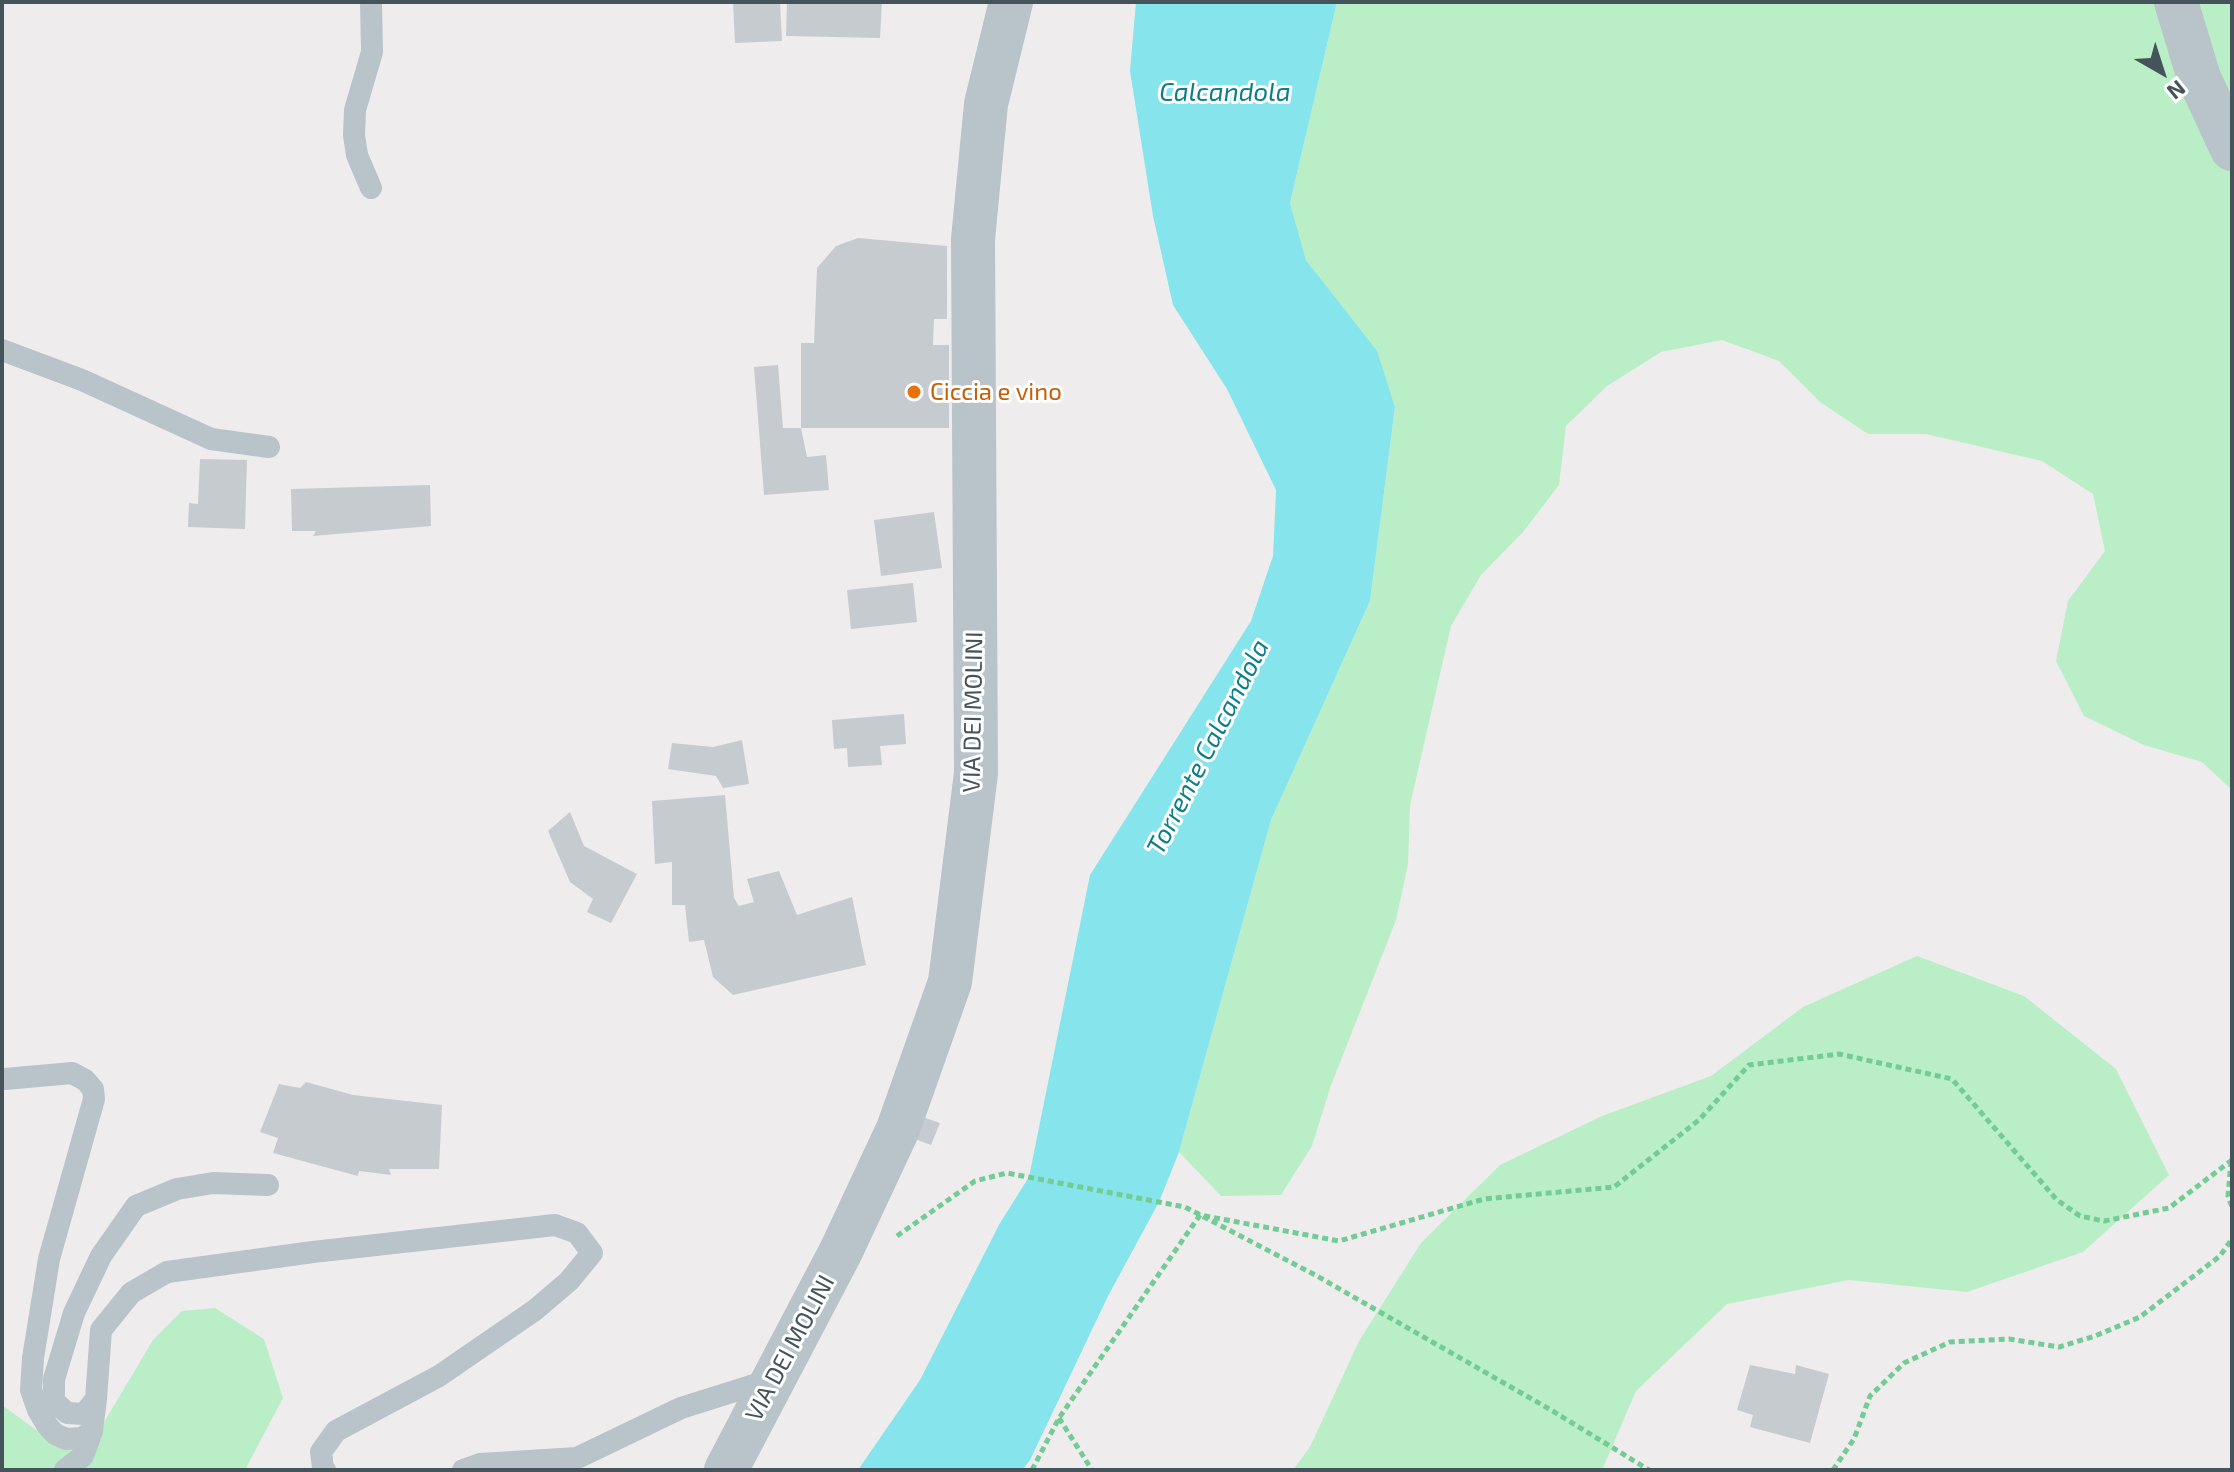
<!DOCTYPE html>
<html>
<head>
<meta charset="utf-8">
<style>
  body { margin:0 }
  #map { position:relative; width:2234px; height:1472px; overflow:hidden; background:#efeced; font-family:"Exo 2",sans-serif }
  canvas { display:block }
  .frame { position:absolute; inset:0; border:4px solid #45535a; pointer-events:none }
  .north { position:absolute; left:2122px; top:32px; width:80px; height:80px; -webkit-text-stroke:6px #fff; paint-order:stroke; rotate:141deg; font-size:22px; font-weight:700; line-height:32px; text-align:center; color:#45535a }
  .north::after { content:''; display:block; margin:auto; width:28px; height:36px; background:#45535a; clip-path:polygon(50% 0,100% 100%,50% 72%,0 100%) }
</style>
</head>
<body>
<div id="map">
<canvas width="2234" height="1472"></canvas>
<div class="frame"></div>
<div class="north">N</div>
</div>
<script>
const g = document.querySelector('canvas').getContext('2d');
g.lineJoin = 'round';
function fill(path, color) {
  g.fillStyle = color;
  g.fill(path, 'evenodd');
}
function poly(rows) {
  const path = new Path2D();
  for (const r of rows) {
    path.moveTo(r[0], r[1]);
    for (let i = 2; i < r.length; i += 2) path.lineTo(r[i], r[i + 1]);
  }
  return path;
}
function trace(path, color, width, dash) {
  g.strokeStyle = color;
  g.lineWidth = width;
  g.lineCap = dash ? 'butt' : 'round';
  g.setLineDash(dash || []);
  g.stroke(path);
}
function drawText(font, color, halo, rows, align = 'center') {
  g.font = font + ' "Exo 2",sans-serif';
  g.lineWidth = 6;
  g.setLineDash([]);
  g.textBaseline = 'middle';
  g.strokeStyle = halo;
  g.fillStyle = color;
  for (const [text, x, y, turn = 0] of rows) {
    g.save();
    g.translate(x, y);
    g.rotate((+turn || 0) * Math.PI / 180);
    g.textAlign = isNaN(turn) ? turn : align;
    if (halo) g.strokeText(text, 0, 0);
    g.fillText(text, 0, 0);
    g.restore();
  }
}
const green = poly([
  [1337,2,2232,2,2232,790,2202,762,2144,745,2084,716,2056,661,2068,601,2105,551,2093,494,2042,461,1926,434,1868,434,1820,402,1779,361,1722,340,1661,352,1607,386,1566,426,1559,485,1523,532,1481,575,1451,626,1410,805,1408,864,1396,920,1330,1088,1312,1146,1281,1195,1221,1196,1179,1152,1271,820,1370,601,1395,407,1376,351,1306,260,1290,203],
  [1917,956,2024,996,2116,1069,2169,1175,2083,1252,1967,1292,1849,1280,1727,1304,1636,1391,1602,1470,1293,1470,1310,1447,1359,1341,1421,1243,1500,1165,1602,1116,1711,1076,1803,1007],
  [215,1308,264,1339,283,1398,245,1470,2,1470,2,1405,58,1446,90,1446,153,1340,182,1311]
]);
const water = poly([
  [1136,2,1337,2,1290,203,1306,260,1377,351,1395,407,1370,601,1271,820,1179,1152,1159,1202,1108,1296,1030,1460,1022,1470,858,1470,920,1380,1000,1223,1029,1177,1090,875,1251,621,1273,556,1276,490,1227,389,1173,305,1153,216,1130,71]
]);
const building = poly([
  [733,2,780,2,782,41,735,43],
  [787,2,882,2,880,38,786,36],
  [858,238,947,246,947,319,934,319,933,345,949,345,949,428,801,428,801,343,814,343,817,268,836,246],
  [778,365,783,428,801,428,807,457,826,455,829,490,764,495,754,367],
  [200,459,247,460,245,529,188,527,189,503,198,504],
  [430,485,431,526,313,536,316,531,292,531,291,489],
  [934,512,942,568,881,576,874,520],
  [913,583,917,622,851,629,847,590],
  [904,714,906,744,880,746,882,765,848,767,847,748,834,749,832,720],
  [742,740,749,784,723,788,716,776,668,769,672,743,713,747],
  [725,795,734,898,739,906,754,902,747,879,779,871,797,915,852,897,866,965,733,995,713,977,704,940,689,942,685,905,672,905,672,862,655,864,652,801],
  [570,812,584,846,637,874,611,923,587,912,593,899,570,882,548,831],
  [306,1082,353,1095,442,1105,439,1169,389,1169,391,1175,359,1171,358,1176,273,1153,278,1138,260,1132,279,1084,300,1088],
  [920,1116,940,1123,931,1145,912,1138],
  [1750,1365,1795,1374,1796,1365,1829,1374,1810,1443,1750,1427,1753,1415,1737,1410]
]);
const path = poly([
  [2231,1161,2228,1196,2232,1207],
  [897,1236,975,1181,1007,1173,1185,1207,1317,1276,1551,1410,1649,1470],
  [1059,1418,1092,1470],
  [1032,1470,1059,1418,1200,1215,1339,1241,1484,1199,1614,1187,1699,1120,1749,1065,1839,1054,1952,1079,2057,1200,2080,1216,2104,1221,2169,1208,2232,1160],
  [1833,1470,1854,1439,1870,1396,1904,1363,1950,1342,2009,1339,2059,1347,2095,1336,2140,1317,2220,1256,2232,1239]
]);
const service = poly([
  [371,2,372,52,355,110,354,135,357,155,371,188],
  [2,350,82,380,211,439,269,447],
  [5,1079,72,1073,85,1080,93,1089,94,1099,49,1259,33,1358,31,1390,38,1410,47,1425,55,1434,66,1439,82,1438,92,1431,96,1399],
  [268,1185,213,1183,177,1189,136,1206,101,1256,74,1313,54,1379,54,1401,67,1413,84,1414,96,1399,101,1330,131,1293,167,1272,313,1252,555,1225,577,1233,592,1253,569,1281,535,1310,439,1376,336,1431,321,1452,323,1468,325,1470],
  [65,1470,83,1456,92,1431],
  [463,1470,480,1464,577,1458,681,1408,773,1379]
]);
const minor = poly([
  [2176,2,2199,78,2232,149]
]);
const tertiary = poly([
  [726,1470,841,1251,898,1129,950,982,976,773,973,239,986,104,1011,2]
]);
const markers = [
  [914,392,8,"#e8710a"]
];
const foodNames = [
  ["Ciccia e vino",930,392]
];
const streetNames = [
  ["VIA DEI MOLINI",973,712,-89],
  ["VIA DEI MOLINI",790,1348,-62]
];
const waterNames = [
  ["Calcandola",1225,92],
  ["Torrente Calcandola",1208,747,-63]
];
fill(green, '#baeec7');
fill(water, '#86e4ec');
fill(building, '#c6cbd0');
trace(path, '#72cc94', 5, [6, 4]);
trace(service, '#b8c3ca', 22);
trace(minor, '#b8c3ca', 44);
trace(tertiary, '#b8c3ca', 44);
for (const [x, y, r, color] of markers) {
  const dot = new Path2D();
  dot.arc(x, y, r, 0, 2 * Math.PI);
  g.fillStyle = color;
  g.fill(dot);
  trace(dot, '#fff', 3);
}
drawText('24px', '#c56008', '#fff', foodNames, 'left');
drawText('24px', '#45535a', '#fff', streetNames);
drawText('italic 26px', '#0c7f88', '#fff', waterNames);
</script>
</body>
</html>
